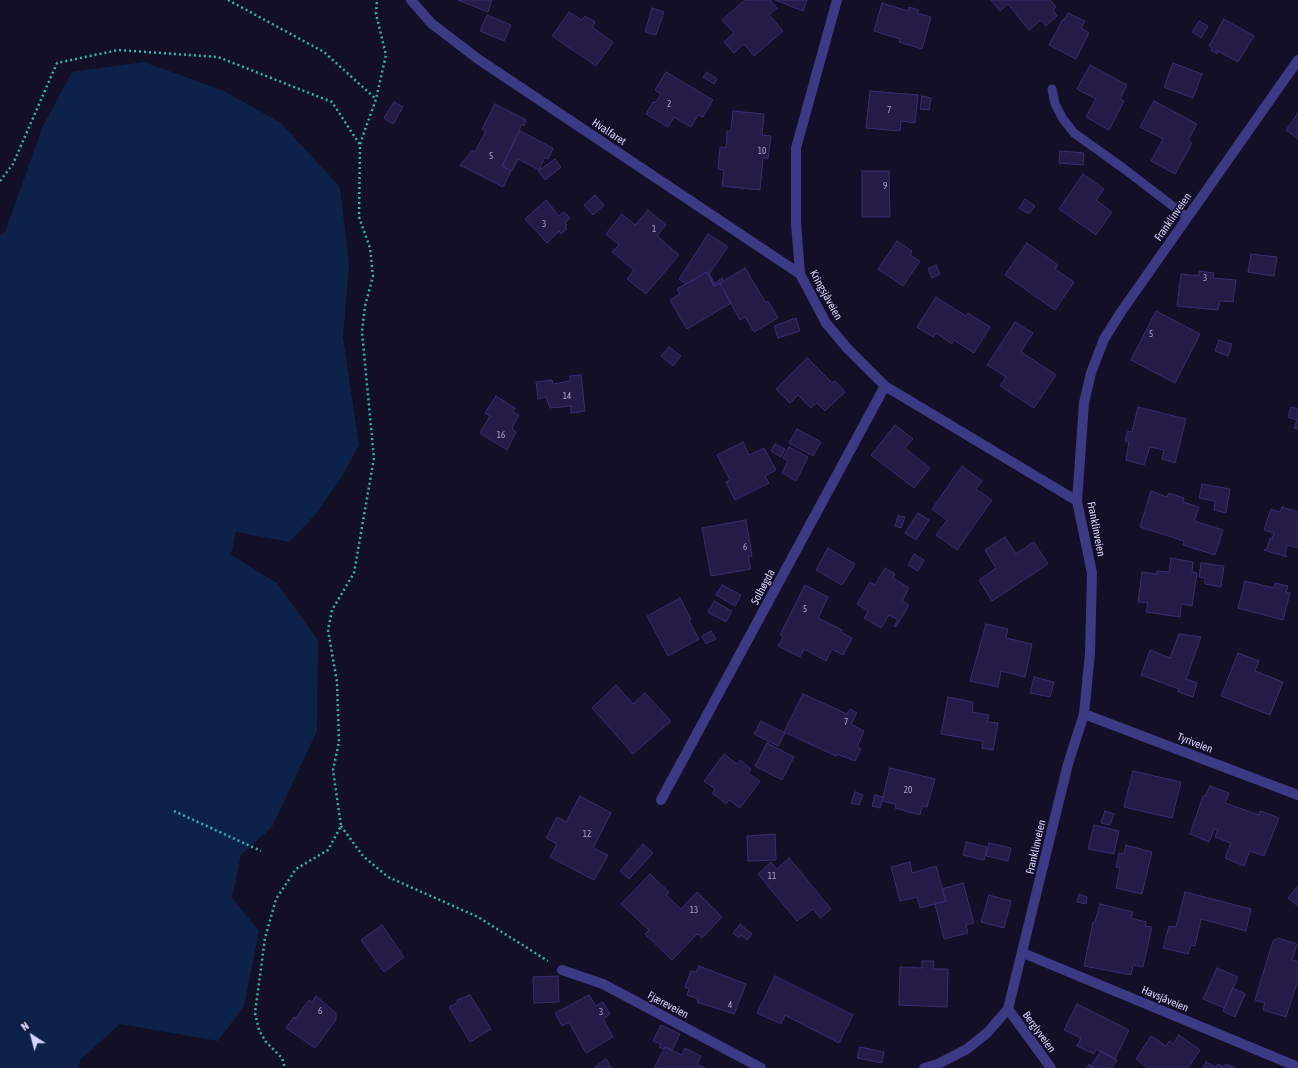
<!DOCTYPE html>
<html>
<head>
<meta charset="utf-8">
<style>
  body { margin:0 }
  #map { position:relative; width:1298px; height:1068px; overflow:hidden; background:#130f26; font-family:"Asap Condensed",sans-serif }
  canvas { display:block }
  .north { position:absolute; left:12px; top:1016px; width:40px; height:40px; -webkit-text-stroke:3px #130f26; paint-order:stroke; rotate:324deg; font-size:11px; font-weight:700; line-height:16px; text-align:center; color:#d9d4ff }
  .north::after { content:''; display:block; margin:auto; width:14px; height:18px; background:#d9d4ff; clip-path:polygon(50% 0,100% 100%,50% 72%,0 100%) }
</style>
</head>
<body>
<div id="map">
<canvas width="1298" height="1068"></canvas>
<div class="north">N</div>
</div>
<script>
const g = document.querySelector('canvas').getContext('2d');
g.lineJoin = 'round';
function fill(path, color) {
  g.fillStyle = color;
  g.fill(path, 'evenodd');
}
function poly(rows) {
  const path = new Path2D();
  for (const r of rows) {
    path.moveTo(r[0], r[1]);
    for (let i = 2; i < r.length; i += 2) path.lineTo(r[i], r[i + 1]);
  }
  return path;
}
function trace(path, color, width, dash) {
  g.strokeStyle = color;
  g.lineWidth = width;
  g.lineCap = dash ? 'butt' : 'round';
  g.setLineDash(dash || []);
  g.stroke(path);
}
function drawText(font, color, halo, rows, align = 'center') {
  g.font = font + ' "Asap Condensed",sans-serif';
  g.lineWidth = 3.5;
  g.setLineDash([]);
  g.textBaseline = 'middle';
  g.strokeStyle = halo;
  g.fillStyle = color;
  for (const [text, x, y, turn = 0] of rows) {
    g.save();
    g.translate(x, y);
    g.rotate((+turn || 0) * Math.PI / 180);
    g.textAlign = isNaN(turn) ? turn : align;
    if (halo) g.strokeText(text, 0, 0);
    g.fillText(text, 0, 0);
    g.restore();
  }
}
const water = poly([
  [144,62,224,91,281,123,340,187,349,265,343,337,359,445,341,478,316,514,289,542,236,532,231,555,277,583,318,640,317,731,272,827,241,855,232,898,259,931,244,1006,218,1041,120,1024,81,1059,78,1068,0,1068,0,236,5,232,43,126,72,72]
]);
const building = poly([
  [458,0,492,0,488,12,458,0],
  [745,0,770,0,777,8,769,15,783,31,754,56,744,44,734,53,724,42,734,33,722,20,745,0],
  [775,0,807,0,803,11,775,0],
  [991,0,1050,0,1056,7,1053,10,1057,16,1046,26,1041,20,1029,30,1008,4,1000,11,991,0],
  [882,3,908,11,909,7,919,10,917,13,931,17,922,49,899,42,900,39,874,31,882,3],
  [652,8,664,12,656,35,645,32,652,8],
  [569,12,582,20,585,16,595,22,592,27,613,42,596,66,552,36,569,12],
  [1068,13,1085,21,1081,28,1089,33,1076,59,1049,45,1063,19,1064,20,1068,13],
  [487,15,511,25,504,41,480,31,487,15],
  [1224,19,1254,36,1238,62,1218,51,1217,54,1211,50,1212,48,1209,46,1224,19],
  [1199,21,1208,26,1201,38,1192,32,1199,21],
  [1173,63,1202,74,1193,98,1164,87,1173,63],
  [1090,65,1127,85,1120,99,1124,101,1109,130,1086,117,1096,99,1077,89,1090,65],
  [666,72,713,100,703,117,698,115,691,127,674,117,668,127,646,114,653,102,655,103,661,94,655,90,666,72],
  [707,72,717,79,714,84,703,77,707,72],
  [870,91,918,95,915,123,901,121,900,131,866,128,870,91],
  [922,96,931,98,929,110,920,109,922,96],
  [1154,101,1197,124,1188,140,1192,143,1175,174,1151,161,1163,139,1140,127,1154,101],
  [394,102,403,107,393,124,384,118,394,102],
  [495,104,526,120,524,126,522,124,502,166,511,171,503,187,460,165,473,150,475,152,486,131,482,129,495,104],
  [733,111,764,114,762,135,771,136,768,159,763,158,760,190,722,186,724,170,718,169,720,147,726,148,727,131,731,131,733,111],
  [1298,113,1298,139,1286,130,1298,113],
  [520,131,553,148,548,159,545,157,539,170,518,159,512,171,502,166,520,131],
  [1060,151,1084,153,1083,165,1059,163,1060,151],
  [555,159,561,167,545,180,538,171,555,159],
  [862,171,889,171,890,217,862,217,862,171],
  [1083,174,1104,189,1096,200,1112,212,1096,235,1059,209,1083,174],
  [595,195,604,205,593,215,584,205,595,195],
  [1025,199,1035,206,1029,214,1019,208,1025,199],
  [546,200,559,216,564,212,570,218,565,223,567,225,565,227,567,229,561,234,559,231,547,243,525,219,546,200],
  [648,210,666,225,657,236,679,255,646,294,627,279,634,270,612,252,619,245,606,234,622,214,635,225,648,210],
  [708,234,728,247,709,274,715,283,722,278,723,281,714,286,707,272,686,284,679,279,708,234],
  [897,241,912,251,910,255,920,261,903,286,878,269,897,241],
  [1027,243,1058,265,1055,269,1074,282,1055,310,1005,275,1027,243],
  [1251,254,1277,257,1274,276,1248,272,1251,254],
  [936,265,940,274,932,278,928,269,936,265],
  [745,268,766,303,768,301,778,318,754,332,745,317,740,320,720,283,745,268],
  [1199,271,1214,273,1213,278,1236,280,1233,302,1220,301,1218,310,1177,306,1181,274,1199,276,1199,271],
  [707,272,714,286,720,283,731,303,687,329,670,300,680,294,677,289,707,272],
  [936,297,966,316,968,313,990,327,974,353,954,340,952,344,936,333,933,337,917,327,936,297],
  [1156,311,1200,334,1175,383,1131,360,1156,311],
  [796,318,800,331,778,338,774,326,796,318],
  [1015,322,1033,333,1021,352,1056,375,1034,408,1000,386,1006,377,987,365,1015,322],
  [1219,340,1232,344,1228,356,1215,351,1219,340],
  [669,347,681,356,673,366,661,356,669,347],
  [807,358,832,383,835,381,845,392,825,411,817,403,811,408,798,395,790,403,776,389,807,358],
  [581,375,585,411,571,413,571,406,550,408,546,397,538,399,536,382,552,380,553,384,570,381,570,376,581,375],
  [496,396,515,408,513,412,519,415,512,428,516,432,507,450,480,433,490,416,485,413,496,396],
  [1138,407,1186,419,1175,463,1162,459,1164,450,1150,447,1144,465,1126,460,1129,442,1125,441,1128,431,1132,432,1138,407],
  [1291,407,1298,409,1298,429,1294,428,1297,420,1288,417,1291,407],
  [895,425,913,439,905,448,930,468,914,488,871,455,895,425],
  [797,429,821,442,813,456,789,443,797,429],
  [743,442,749,455,764,448,776,470,765,476,769,483,735,500,726,482,730,480,717,455,743,442],
  [775,444,785,449,781,457,771,451,775,444],
  [789,447,808,457,796,481,782,473,788,461,783,458,789,447],
  [962,466,982,481,976,489,992,500,957,550,936,535,947,520,932,509,962,466],
  [1202,484,1230,489,1226,513,1214,510,1215,501,1199,498,1202,484],
  [1151,491,1167,497,1169,493,1184,498,1183,502,1199,507,1194,521,1223,530,1215,555,1183,545,1184,541,1140,527,1151,491],
  [1282,507,1298,512,1298,548,1287,545,1285,554,1287,557,1264,550,1267,549,1270,538,1272,539,1274,533,1264,530,1271,509,1280,512,1282,507],
  [918,513,929,520,916,540,905,533,918,513],
  [898,516,905,517,901,528,895,526,898,516],
  [746,520,752,556,748,557,751,569,711,576,702,528,746,520],
  [1005,537,1016,554,1034,542,1048,564,992,601,979,580,996,568,985,550,1005,537],
  [828,548,855,564,842,585,816,570,828,548],
  [914,554,924,560,918,571,908,565,914,554],
  [1171,558,1193,562,1192,572,1197,573,1192,606,1181,604,1180,617,1146,612,1148,603,1138,602,1142,572,1157,574,1157,571,1169,572,1171,558],
  [1201,563,1224,566,1221,587,1205,584,1205,578,1199,577,1201,563],
  [885,568,895,574,893,578,909,588,902,601,909,605,896,627,894,626,898,620,889,615,881,628,864,618,868,611,857,604,870,582,875,585,885,568],
  [1245,581,1274,588,1275,583,1288,586,1286,592,1290,593,1283,620,1238,608,1245,581],
  [722,585,741,595,735,606,716,595,722,585],
  [805,585,828,597,818,618,842,630,841,632,852,638,843,655,832,649,826,661,804,649,800,657,778,646,783,637,780,635,805,585],
  [680,598,691,619,689,621,699,639,668,656,647,616,680,598],
  [714,601,732,611,726,622,708,612,714,601],
  [986,624,1008,629,1006,638,1032,644,1025,677,1001,671,998,687,970,681,986,624],
  [711,631,716,639,706,644,702,636,711,631],
  [1179,634,1201,637,1186,679,1197,683,1193,697,1178,692,1179,689,1141,675,1150,650,1170,658,1179,634],
  [1238,653,1259,661,1255,671,1283,682,1270,715,1221,696,1238,653],
  [1034,677,1054,682,1050,697,1030,693,1034,677],
  [616,685,633,704,645,693,671,721,633,754,592,708,616,685],
  [803,694,847,714,850,709,857,713,851,724,864,731,857,747,861,749,855,761,837,754,836,756,784,732,803,694],
  [948,697,973,702,972,712,989,715,987,722,998,723,993,750,982,748,983,741,941,734,948,697],
  [761,721,785,733,778,746,754,734,761,721],
  [767,743,794,757,782,780,755,766,767,743],
  [724,754,737,764,740,760,751,769,748,773,760,781,740,808,729,800,726,804,712,793,715,789,704,781,724,754],
  [890,768,935,779,927,807,922,806,920,815,895,808,896,804,882,801,890,768],
  [1133,771,1181,782,1172,818,1124,807,1133,771],
  [1210,786,1229,793,1225,803,1259,815,1260,811,1279,818,1264,856,1250,851,1244,866,1225,858,1231,843,1215,837,1218,830,1214,829,1209,842,1190,834,1203,796,1205,796,1210,786],
  [855,792,863,795,859,805,851,803,855,792],
  [875,795,883,797,880,808,872,806,875,795],
  [580,796,611,813,593,848,608,855,594,880,550,857,557,844,546,838,557,817,566,822,580,796],
  [1105,811,1114,814,1110,825,1101,823,1105,811],
  [1094,825,1119,831,1114,854,1088,849,1094,825],
  [775,834,776,860,748,861,747,836,775,834],
  [966,842,987,847,984,860,963,855,966,842],
  [989,843,1011,848,1008,861,986,856,989,843],
  [643,844,653,853,629,879,620,871,643,844],
  [1126,845,1152,852,1142,894,1116,888,1120,868,1116,867,1119,853,1124,854,1126,845],
  [789,858,831,909,820,918,813,909,797,921,758,874,771,862,777,869,789,858],
  [910,862,912,873,936,866,946,901,920,908,917,897,900,901,891,867,910,862],
  [650,874,669,892,666,895,681,909,697,892,722,917,702,938,697,934,672,960,645,934,649,930,621,904,650,874],
  [963,883,974,923,966,925,968,933,944,939,935,904,946,901,942,889,963,883],
  [1298,886,1298,906,1288,898,1298,886],
  [1185,892,1251,909,1246,931,1201,919,1195,946,1191,945,1188,954,1163,948,1169,926,1176,927,1185,892],
  [1079,894,1087,897,1086,904,1077,902,1079,894],
  [989,895,1011,901,1004,928,981,922,989,895],
  [1100,904,1133,912,1131,918,1146,922,1145,926,1152,927,1143,967,1133,965,1131,975,1084,966,1093,922,1095,922,1100,904],
  [740,924,752,934,747,940,741,935,739,938,733,933,740,924],
  [382,925,404,957,384,972,361,940,382,925],
  [1278,938,1297,944,1292,960,1298,962,1298,980,1286,1017,1263,1010,1265,1003,1255,1000,1273,941,1278,938],
  [922,961,934,961,933,969,948,969,947,1007,899,1005,900,967,922,968,922,961],
  [699,966,746,984,734,1014,697,1002,698,999,687,995,689,989,685,987,691,971,696,972,699,966],
  [1217,968,1238,977,1224,1008,1203,999,1217,968],
  [558,976,559,1002,534,1003,533,977,558,976],
  [775,976,853,1015,839,1043,785,1015,781,1024,757,1013,775,976],
  [1233,988,1245,994,1235,1017,1223,1011,1233,988],
  [470,995,491,1029,470,1042,449,1007,458,1002,457,1000,470,995],
  [589,995,596,1006,603,1002,610,1014,603,1019,613,1037,586,1053,569,1022,562,1026,555,1013,589,995],
  [316,996,336,1013,336,1020,315,1048,286,1028,294,1017,296,1018,309,1000,312,1002,316,996],
  [1077,1004,1129,1030,1115,1059,1096,1049,1094,1054,1077,1046,1081,1038,1064,1030,1077,1004],
  [661,1025,680,1034,672,1050,665,1047,664,1049,659,1047,661,1044,653,1041,661,1025],
  [1179,1035,1200,1050,1188,1068,1148,1068,1136,1059,1151,1036,1166,1046,1169,1041,1173,1044,1179,1035],
  [665,1047,682,1055,685,1048,701,1056,697,1064,705,1068,654,1068,665,1047],
  [860,1047,884,1052,882,1063,857,1058,860,1047],
  [1101,1051,1117,1060,1112,1068,1095,1068,1091,1066,1101,1051],
  [606,1059,612,1068,595,1068,595,1067,606,1059],
  [1206,1062,1216,1067,1218,1064,1224,1067,1226,1064,1236,1068,1203,1068,1206,1062],
  [1089,1064,1091,1066,1095,1068,1087,1068,1089,1064]
]);
const path = poly([
  [228,0,324,52,376,99],
  [360,144,376,99,386,55,376,14,377,0],
  [0,181,13,164,57,63,118,50,218,57,332,102,360,145,359,217,370,248,373,276,365,306,362,332,374,458,354,573,332,610,328,630,337,682,339,742,333,770,341,826,328,850,296,869,276,899,265,938,255,1013,259,1030,266,1042,282,1058,285,1068],
  [174,811,261,851],
  [341,826,363,856,388,877,478,917,548,961]
]);
const lane = poly([
  [1052,89,1055,104,1063,119,1074,133,1123,168,1187,217]
]);
const street = poly([
  [411,0,431,23,478,59,800,274],
  [837,0,796,148,796,223,800,274,826,323,847,348,885,386,1077,501],
  [1084,714,1298,795],
  [661,800,885,386],
  [1023,953,1298,1067],
  [562,970,603,984,761,1068],
  [1008,1009,1051,1068],
  [924,1068,938,1064,967,1049,987,1033,1008,1009,1068,764,1084,714,1090,653,1092,573,1077,501,1084,403,1091,373,1104,339,1121,312,1298,60]
]);
const numberNames = [
  ["2",669,104],
  ["7",889,110],
  ["10",762,151],
  ["5",491,156],
  ["9",885,186],
  ["3",544,224],
  ["1",654,229],
  ["3",1205,278],
  ["5",1151,334],
  ["14",567,396],
  ["16",501,435],
  ["6",745,547],
  ["5",805,609],
  ["7",846,722],
  ["20",908,790],
  ["12",587,834],
  ["11",772,876],
  ["13",694,910],
  ["4",730,1005],
  ["6",320,1011],
  ["3",601,1012]
];
const streetNames = [
  ["Hvalfaret",609,132,34],
  ["Franklinveien",1173,217,-55],
  ["Kringsjåveien",826,295,61],
  ["Franklinveien",1096,529,79],
  ["Solhøgda",763,587,-62],
  ["Tyriveien",1195,743,21],
  ["Franklinveien",1036,847,-77],
  ["Havsjåveien",1165,999,23],
  ["Fjæreveien",668,1005,28],
  ["Berglyveien",1039,1032,54]
];
fill(water, '#0c2248');
fill(building, '#241b47');
trace(building, '#3b2d73', 1);
trace(path, '#2fb8b0', 2.5, [2, 3]);
trace(lane, '#3d3a85', 9);
trace(street, '#3d3a85', 10);
drawText('9px', '#aca6d1', null, numberNames);
drawText('11px', '#d9d4ff', '#130f26', streetNames);
</script>
</body>
</html>
